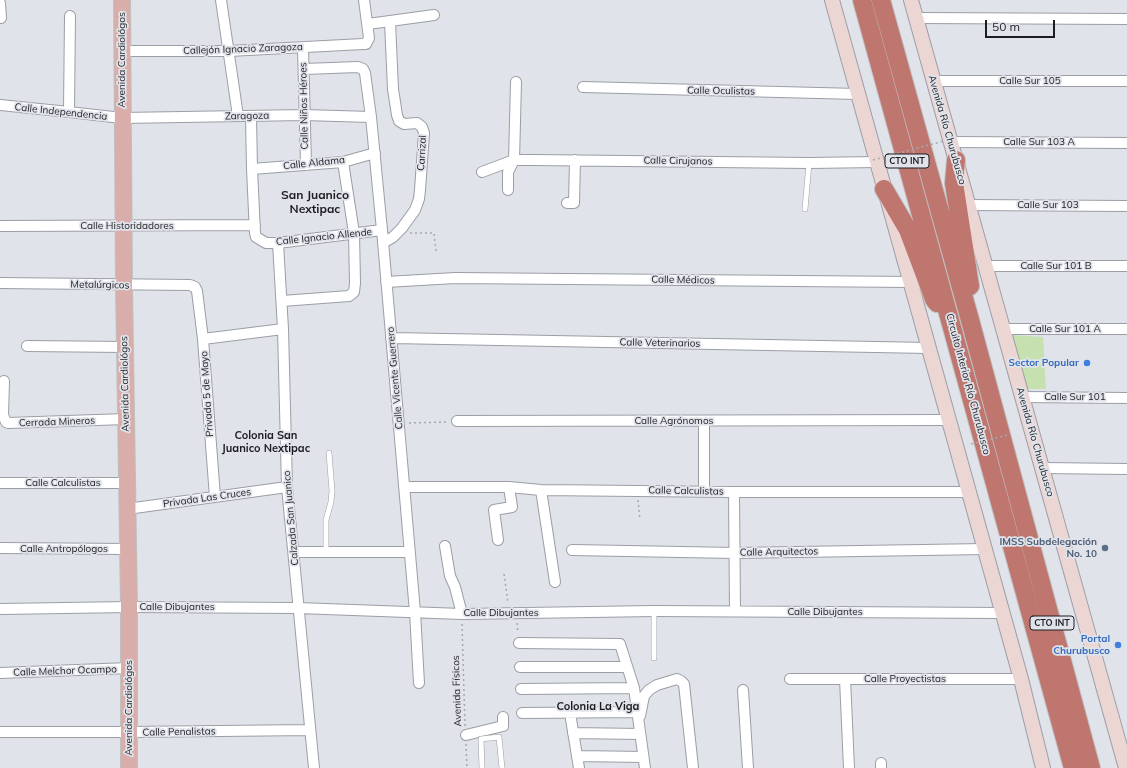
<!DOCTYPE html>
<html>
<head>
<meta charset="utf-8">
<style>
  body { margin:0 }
  #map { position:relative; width:1127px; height:768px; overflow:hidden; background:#e1e3eb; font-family:Mulish,sans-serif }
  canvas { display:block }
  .scale { position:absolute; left:985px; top:20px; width:70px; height:18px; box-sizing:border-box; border:2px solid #1d1e21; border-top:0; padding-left:5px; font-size:12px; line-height:14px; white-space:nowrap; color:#1d1e21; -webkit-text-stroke:3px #e1e3eb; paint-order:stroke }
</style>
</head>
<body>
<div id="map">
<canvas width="1127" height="768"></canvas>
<div class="scale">50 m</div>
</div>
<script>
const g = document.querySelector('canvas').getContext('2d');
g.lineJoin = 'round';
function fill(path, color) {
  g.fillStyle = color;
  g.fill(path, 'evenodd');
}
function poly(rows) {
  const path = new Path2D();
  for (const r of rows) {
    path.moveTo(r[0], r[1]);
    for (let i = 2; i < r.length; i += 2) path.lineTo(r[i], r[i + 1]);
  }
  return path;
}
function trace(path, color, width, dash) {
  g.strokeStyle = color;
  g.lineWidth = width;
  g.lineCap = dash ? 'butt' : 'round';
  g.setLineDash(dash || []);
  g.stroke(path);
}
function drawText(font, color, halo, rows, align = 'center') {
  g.font = font + ' Mulish,sans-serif';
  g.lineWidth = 3.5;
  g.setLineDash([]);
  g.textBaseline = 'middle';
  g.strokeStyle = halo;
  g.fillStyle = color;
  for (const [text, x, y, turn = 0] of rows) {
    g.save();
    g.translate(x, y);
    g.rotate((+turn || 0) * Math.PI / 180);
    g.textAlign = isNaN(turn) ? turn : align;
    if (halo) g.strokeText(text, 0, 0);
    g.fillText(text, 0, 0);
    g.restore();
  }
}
const green = poly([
  [1012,335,1043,337,1046,389,1027,389]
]);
const path = poly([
  [410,233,434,233,436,251],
  [409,423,447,422],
  [638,500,640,520],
  [504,574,508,603],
  [517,623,518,633],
  [462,624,465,726],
  [466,744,467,768]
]);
const lane = poly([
  [805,209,809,163],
  [326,552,326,520,331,502,332,491,329,453],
  [654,611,654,658]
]);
const street = poly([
  [221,0,238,116],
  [0,3,1,18],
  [916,18,1127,19],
  [368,24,434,15],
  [303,48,306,165],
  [122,51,229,51,363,44,366,44,369,38,364,0],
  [304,69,358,67,363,69,365,73,371,117,382,230,415,612,419,683],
  [934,81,1127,81],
  [583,87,858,94],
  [0,105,69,112,122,118,304,115,371,117],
  [69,112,70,16],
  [251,117,252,169,255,233,256,237,266,243,278,243,382,230],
  [951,142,1127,143],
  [252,169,343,162,375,153],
  [482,172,514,160,533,160,809,163,877,162],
  [508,190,508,172,514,160,516,82],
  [567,203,574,203,575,160],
  [968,205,1127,206],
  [0,226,255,225],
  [278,243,283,329,287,487,314,768],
  [383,243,393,237,402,228,415,210,419,199,420,190,424,133,422,127,417,123,404,124,399,121,397,115,393,89,390,22],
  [985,266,1127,266],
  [386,282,455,278,910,282],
  [0,283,190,285,195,287,197,291,203,339,215,497],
  [282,301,349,296,354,292,355,283,354,233,343,162],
  [1003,329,1127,329],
  [391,338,929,348],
  [203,339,283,329],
  [27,346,125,347],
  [4,381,3,415,6,422,8,423,126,419],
  [1022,397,1127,398],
  [457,421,949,420],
  [704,421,704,491],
  [1042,468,1127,469],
  [0,483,127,483],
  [404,487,509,487,541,490,734,492,969,492],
  [541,490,555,582],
  [734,492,735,611],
  [127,509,287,487],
  [498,540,494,510,512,507,509,487],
  [445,546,450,576,455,587,462,614],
  [0,548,128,549],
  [572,550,735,553,985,549],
  [294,552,409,552],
  [0,609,129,607,298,608,462,614,654,611,1002,613],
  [519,643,620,644,634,688,645,768],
  [520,667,627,667],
  [0,673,129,668],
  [790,679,1021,679],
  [845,679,849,768],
  [521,689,634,688],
  [743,690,748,768],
  [522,713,637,712],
  [570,713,579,768],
  [640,716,644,696,649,690,657,685,677,679,681,681,684,684,693,768],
  [0,732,129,732,310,730],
  [573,733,640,734],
  [466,735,503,726,503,717],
  [577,756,643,757],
  [881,763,881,768]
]);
const secondary = poly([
  [832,0,1021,679,1043,768],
  [911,0,1126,768]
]);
const primary = poly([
  [122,0,124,285,129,607,129,768]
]);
const highway = poly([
  [862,0,1073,768],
  [881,0,970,320,1091,768],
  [956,160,954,183,970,286],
  [884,189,908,230,934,299,937,303]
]);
const pathBridge = poly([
  [873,160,955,138],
  [971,444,1007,435]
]);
const laneBridge = poly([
  [482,768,481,739,499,737,502,768]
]);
const markers = [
  [1087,363,4,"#3f7fe0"],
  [1105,548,4,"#5c6f8a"],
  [1118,645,4,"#3f7fe0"]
];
const shields = [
  [907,161,44],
  [1052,623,44]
];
const shieldNames = [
  ["CTO INT",907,161],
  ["CTO INT",1052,623]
];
const streetNames = [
  ["Callejón Ignacio Zaragoza",243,49,-2],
  ["Avenida Cardiológos",122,60,-90],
  ["Calle Sur 105",1030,81],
  ["Calle Oculistas",721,91,1],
  ["Calle Niños Héroes",304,106,-91],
  ["Calle Independencia",61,112,6],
  ["Zaragoza",247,116,-1],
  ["Avenida Río Churubusco",947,130,74],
  ["Calle Sur 103 A",1039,142],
  ["Carrizal",422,153,-87],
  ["Calle Cirujanos",678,161,1],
  ["Calle Aldama",314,163,-6],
  ["Calle Sur 103",1048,205],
  ["Calle Historidadores",127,226],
  ["Calle Ignacio Allende",324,237,-6],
  ["Calle Sur 101 B",1056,266],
  ["Calle Médicos",683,280,1],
  ["Metalúrgicos",100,285,1],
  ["Calle Sur 101 A",1065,329],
  ["Calle Veterinarios",660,343,1],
  ["Calle Vicente Guerrero",395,378,-95],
  ["Avenida Cardiológos",125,384,-91],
  ["Circuito Interior Río Churubusco",968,384,75],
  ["Privada 5 de Mayo",207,394,-94],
  ["Calle Sur 101",1075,397],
  ["Calle Agrónomos",674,421],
  ["Cerrada Mineros",57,422,-2],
  ["Avenida Río Churubusco",1035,442,74],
  ["Calle Calculistas",63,483],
  ["Calle Calculistas",686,491,1],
  ["Privada Las Cruces",207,498,-8],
  ["Calzada San Juanico",291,518,-95],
  ["Calle Antropólogos",64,549],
  ["Calle Arquitectos",779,552,-1],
  ["Calle Dibujantes",177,607],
  ["Calle Dibujantes",825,612],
  ["Calle Dibujantes",501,613],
  ["Calle Melchor Ocampo",65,671,-2],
  ["Calle Proyectistas",905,679],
  ["Avenida Físicos",457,691,-92],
  ["Avenida Cardiológos",129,708,-90],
  ["Calle Penalistas",179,732,-1]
];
const shopNames = [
  ["Sector Popular",1079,363],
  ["Portal",1110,639],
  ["Churubusco",1110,651]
];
const serviceNames = [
  ["IMSS Subdelegación",1097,542],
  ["No. 10",1097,554]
];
const neighbourhoodNames = [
  ["Colonia San",266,436],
  ["Juanico Nextipac",266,449],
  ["Colonia La Viga",598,707]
];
const quarterNames = [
  ["San Juanico",315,195],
  ["Nextipac",315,209]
];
fill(green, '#c6e0b0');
trace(lane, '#9b9ea5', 6);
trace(street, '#9b9ea5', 12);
trace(secondary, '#9b9ea5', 16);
trace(primary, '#c0c0c1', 18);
trace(highway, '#c0c0c1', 20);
trace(path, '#a6a8ae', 1.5, [2, 3]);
trace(lane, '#fff', 5);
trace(street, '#fff', 10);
trace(secondary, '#ecd6d4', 14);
trace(primary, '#d9ada9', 16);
trace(highway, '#bf766f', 18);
trace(laneBridge, '#9b9ea5', 6, []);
trace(pathBridge, '#a6a8ae', 1.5, [2, 3]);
trace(laneBridge, '#fff', 5);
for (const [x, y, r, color] of markers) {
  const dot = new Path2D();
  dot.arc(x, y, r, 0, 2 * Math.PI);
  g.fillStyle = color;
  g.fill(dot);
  trace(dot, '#e1e3eb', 1.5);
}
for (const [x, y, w] of shields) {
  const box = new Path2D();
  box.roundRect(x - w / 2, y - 7, w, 14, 3);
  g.fillStyle = '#e1e3eb';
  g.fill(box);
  trace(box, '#1d1e21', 1);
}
drawText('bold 9px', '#1d1e21', null, shieldNames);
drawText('10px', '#1d1e21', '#e1e3eb', streetNames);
drawText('bold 10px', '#366cbe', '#e1e3eb', shopNames, 'right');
drawText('bold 10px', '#4e5e75', '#e1e3eb', serviceNames, 'right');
drawText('bold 11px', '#1d1e21', '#e1e3eb', neighbourhoodNames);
drawText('bold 12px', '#1d1e21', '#e1e3eb', quarterNames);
</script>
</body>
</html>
